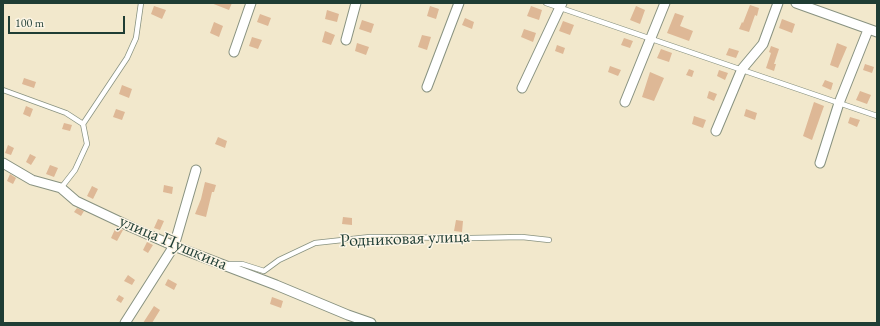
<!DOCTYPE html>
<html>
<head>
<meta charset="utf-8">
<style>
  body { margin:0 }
  #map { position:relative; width:880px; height:326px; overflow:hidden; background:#f2e8cc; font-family:"EB Garamond",serif }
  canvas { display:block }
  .frame { position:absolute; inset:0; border:4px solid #1f3d34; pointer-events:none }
  .scale { position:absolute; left:8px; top:16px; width:117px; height:18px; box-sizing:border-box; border:2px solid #1f3d34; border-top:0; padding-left:5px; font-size:12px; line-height:14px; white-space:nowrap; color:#1f3d34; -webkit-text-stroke:3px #fcf5e5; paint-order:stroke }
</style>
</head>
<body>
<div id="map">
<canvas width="880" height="326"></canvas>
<div class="frame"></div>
<div class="scale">100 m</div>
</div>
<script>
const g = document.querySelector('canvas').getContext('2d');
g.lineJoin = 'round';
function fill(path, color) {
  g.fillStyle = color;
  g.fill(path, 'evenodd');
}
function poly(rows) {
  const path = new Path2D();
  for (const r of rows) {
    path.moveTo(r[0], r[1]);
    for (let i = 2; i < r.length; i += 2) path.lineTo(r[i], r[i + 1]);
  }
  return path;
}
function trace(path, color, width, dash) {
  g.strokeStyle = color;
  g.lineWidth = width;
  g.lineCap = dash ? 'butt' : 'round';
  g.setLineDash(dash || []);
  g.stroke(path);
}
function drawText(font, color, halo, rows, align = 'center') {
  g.font = font + ' "EB Garamond",serif';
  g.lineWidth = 3;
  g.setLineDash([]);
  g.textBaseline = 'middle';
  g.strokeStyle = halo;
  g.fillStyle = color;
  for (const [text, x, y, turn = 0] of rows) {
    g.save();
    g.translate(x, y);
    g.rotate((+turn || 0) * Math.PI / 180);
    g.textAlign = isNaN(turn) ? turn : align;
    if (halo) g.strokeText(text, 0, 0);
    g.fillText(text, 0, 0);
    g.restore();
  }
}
const building = poly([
  [211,3,232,3,229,10],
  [750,5,759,8,757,16,755,15,749,32,739,29,742,22,743,23],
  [154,6,166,10,162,19,151,14],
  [430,6,439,9,436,19,427,16],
  [531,6,542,10,539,20,527,16],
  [636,6,645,10,640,24,630,20],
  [327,10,339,14,337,22,325,19],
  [675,13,684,16,680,26,693,31,689,41,667,33],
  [260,14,271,18,268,26,257,22],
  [465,18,474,22,472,29,462,25],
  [782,19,795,24,792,33,779,28],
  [362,20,374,24,371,33,359,29],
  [563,21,574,25,570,35,559,31],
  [214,22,223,26,219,37,210,33],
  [524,29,536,33,533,42,521,37],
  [325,31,335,35,331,45,322,42],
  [422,35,431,37,427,50,418,47],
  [252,37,262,40,258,49,249,46],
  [624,38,633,41,630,48,621,45],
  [357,43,369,47,366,55,355,51],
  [837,43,847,47,838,68,830,65],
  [557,45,565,48,563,54,555,51],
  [771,46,779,49,774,64,776,64,774,71,766,68,771,53,769,52],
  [729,48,739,51,736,58,726,55],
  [661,49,672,53,669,62,657,58],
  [865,64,874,67,872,73,863,70],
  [610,66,621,70,618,76,608,72],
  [689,69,694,71,692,77,686,75],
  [719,70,728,73,725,80,717,76],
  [650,72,664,78,654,101,642,97],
  [24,78,36,82,34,88,22,84],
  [825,80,833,83,831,90,822,86],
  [122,85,132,89,129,98,119,94],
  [709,91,717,94,714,101,707,98],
  [860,91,871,95,867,104,856,100],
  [814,102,824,106,812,140,803,136],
  [26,106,33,109,30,117,23,114],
  [116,109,125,112,122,120,113,117],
  [746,109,757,113,755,120,744,116],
  [694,116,706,120,703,128,692,124],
  [850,117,860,120,857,127,848,123],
  [64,123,72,125,70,131,62,129],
  [218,137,227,141,225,148,215,144],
  [8,145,14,148,11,155,5,153],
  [30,154,36,157,31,165,26,162],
  [50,165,58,168,54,177,46,174],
  [10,174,16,178,13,184,7,181],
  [205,182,216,185,214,192,212,192,206,217,195,214,201,199],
  [164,185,173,187,172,194,163,192],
  [92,186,98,189,93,199,87,196],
  [77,208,84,211,81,216,74,212],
  [343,217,352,218,352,225,342,224],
  [158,219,164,221,160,230,154,228],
  [456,220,463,221,462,232,454,231],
  [116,227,123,230,117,241,111,238],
  [147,242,153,245,148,253,143,250],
  [128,275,135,280,132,285,124,281],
  [168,279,177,284,174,290,165,285],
  [119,295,124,298,121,303,116,300],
  [272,297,283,301,281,308,270,304],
  [154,306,160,310,152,323,143,323]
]);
const service = poly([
  [546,3,877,116],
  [3,90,66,113,83,124,87,144,75,170,61,188],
  [83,124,127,58,136,38,141,3],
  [229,264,242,264,264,271,279,260,315,243,370,237,471,238,522,237,549,240]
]);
const minor = poly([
  [796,3,877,32],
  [346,40,356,3],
  [234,52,251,3],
  [427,87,459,3],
  [522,88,562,3],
  [625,102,665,3],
  [716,131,742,69,763,44,778,3],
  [3,163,32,180,61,188,76,201,131,227,174,246,276,285,348,315,371,323],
  [820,163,839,103,868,30],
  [125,323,174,246,196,170]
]);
const streetNames = [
  ["Родниковая улица",405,239,-2],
  ["улица Пушкина",173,243,23]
];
fill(building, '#deb896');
trace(service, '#889280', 6);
trace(minor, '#889280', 11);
trace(service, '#fff', 4.5);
trace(minor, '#fff', 9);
drawText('18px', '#1f3d34', '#fcf5e5', streetNames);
</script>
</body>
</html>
